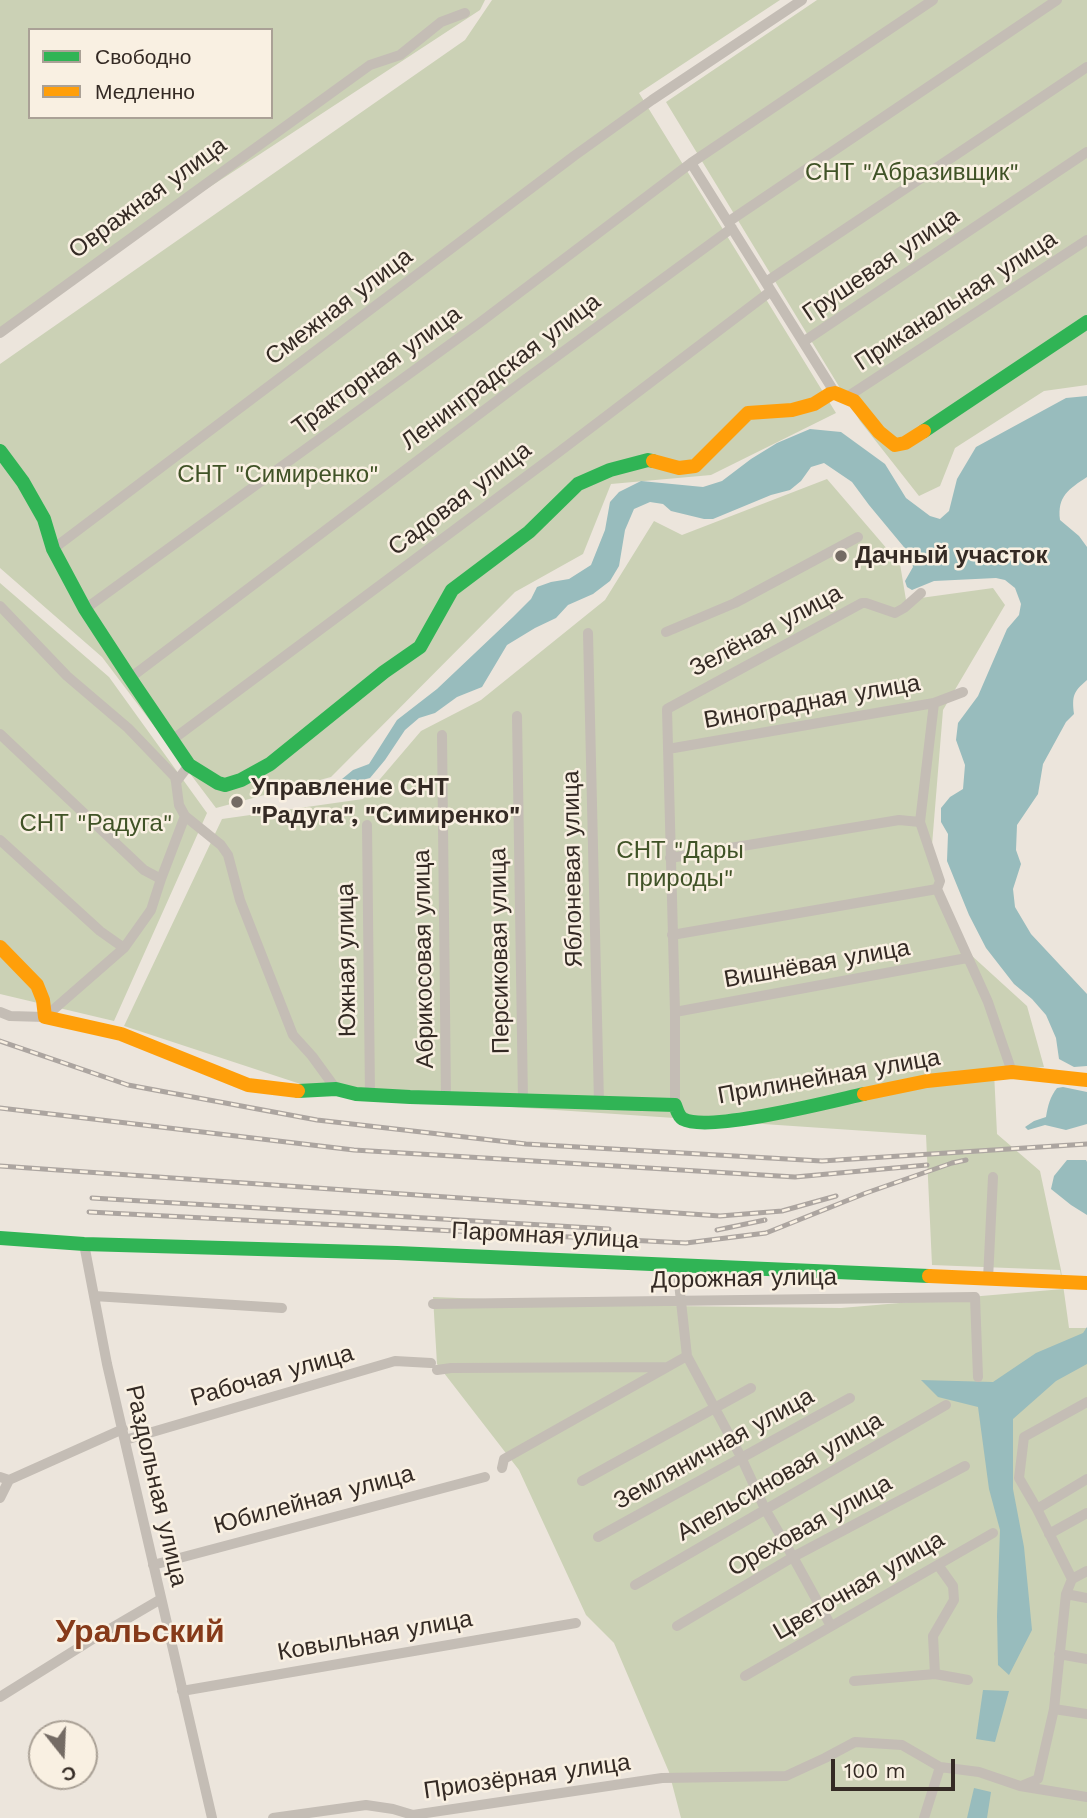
<!DOCTYPE html>
<meta charset="utf-8">
<style>
body{margin:0}
#map{position:relative;width:1087px;height:1818px;overflow:hidden;background:#ece5dc;font-family:"Work Sans",sans-serif}
canvas{display:block}
.legend{position:absolute;left:28px;top:28px;width:245px;height:91px;box-sizing:border-box;background:#f9f0e2;border:2px solid #aaa196;margin:0;padding:9px 12px;list-style:none;font-size:21px;color:#342a24}
.legend li{display:flex;align-items:center;gap:14px;height:35px}
.legend b{width:35px;border:2px solid #aaa196}
.north{position:absolute;left:28px;top:1720px;width:70px;height:70px;box-sizing:border-box;background:#f9f0e2;border:2px solid #aaa196;border-radius:50%;rotate:162deg;font-size:19px;font-weight:700;line-height:28px;text-align:center;color:#342a24}
.north::after{content:'';display:block;margin:auto;width:24px;height:32px;background:#746b64;clip-path:polygon(50% 0,100% 100%,50% 72%,0 100%)}
.scale{position:absolute;left:831px;top:1759px;width:124px;height:32px;box-sizing:border-box;border:4px solid #342a24;border-top:0;padding-left:9px;font-size:21px;line-height:24px;white-space:nowrap;color:#342a24;-webkit-text-stroke:5px #f9f0e2;paint-order:stroke}
</style>
<div id="map">
<canvas width="1087" height="1818"></canvas>
<ul class="legend">
<li><b style="height:9px;background:#30b455"></b>Свободно</li>
<li><b style="height:9px;background:#ff9f0a"></b>Медленно</li>
</ul>
<div class="north">С</div>
<div class="scale">100 m</div>
</div>
<script>
const ctx = document.querySelector('canvas').getContext('2d');
ctx.lineJoin = 'round';
function fillPath(path, color) {
  ctx.fillStyle = color;
  ctx.fill(path, 'evenodd');
}
function strokePath(path, color, width, dash) {
  ctx.strokeStyle = color;
  ctx.lineWidth = width;
  ctx.lineCap = dash ? 'butt' : 'round';
  ctx.setLineDash(dash || []);
  ctx.stroke(path);
}
function write(font, color, halo, rows, align = 'center') {
  ctx.font = font + ' "Work Sans",sans-serif';
  ctx.lineWidth = 5;
  ctx.setLineDash([]);
  ctx.textBaseline = 'middle';
  ctx.strokeStyle = halo;
  ctx.fillStyle = color;
  for (const [text, x, y, turn = 0] of rows) {
    ctx.save();
    ctx.translate(x, y);
    ctx.rotate((+turn || 0) * Math.PI / 180);
    ctx.textAlign = isNaN(turn) ? turn : align;
    if (halo) ctx.strokeText(text, 0, 0);
    ctx.fillText(text, 0, 0);
    ctx.restore();
  }
}
const green = new Path2D(`
 M 0,0 L 485,0 L 480,10 L 196,196 L 0,337 ZM 30,30 L 271,30 L 271,117 L 30,117 Z
 M 492,0 L 780,0 L 639,93 L 836,413 L 711,475 L 611,484 L 583,554 L 515,592 L 331,777 L 216,808 L 102,657 L 0,568 L 0,364 L 465,40 Z
 M 817,0 L 1087,0 L 1087,385 L 1044,391 L 955,448 L 940,486 L 919,496 L 860,421 L 666,102 Z
 M 827,479 L 900,564 L 906,600 L 993,588 L 1005,605 L 943,710 L 932,845 L 940,889 L 971,955 L 1027,1006 L 1044,1067 L 994,1072 L 997,1134 L 1040,1171 L 1061,1270 L 1069,1328 L 1087,1328 L 1087,1818 L 681,1818 L 669,1772 L 614,1643 L 586,1615 L 519,1470 L 437,1364 L 433,1297 L 669,1306 L 841,1308 L 1063,1289 L 1060,1270 L 932,1265 L 926,1135 L 334,1095 L 124,1026 L 222,819 L 363,799 L 421,731 L 481,700 L 605,600 L 654,521 L 682,535 Z
 M 0,583 L 109,677 L 207,813 L 114,1021 L 0,994 Z`);
const water = new Path2D(`
 M 1087,396 L 1087,477 C 1069,489 1057,496 1060,520 L 1079,536 L 1087,547 L 1087,680 C 1073,692 1072,696 1074,714 L 1066,722 L 1043,764 L 1038,794 L 1017,825 L 1016,850 L 1021,864 L 1013,889 L 1015,907 L 1031,934 L 1087,994 L 1087,1066 L 1074,1067 L 1059,1059 L 1056,1038 L 1046,1015 L 1032,999 L 1014,984 L 986,948 L 969,915 L 947,861 L 948,834 L 941,822 L 941,808 L 950,797 L 963,789 L 965,765 L 956,740 L 958,723 L 978,696 L 1007,629 L 1019,615 L 1021,604 L 1015,588 L 1005,580 L 996,578 L 934,581 L 912,590 L 907,587 L 905,581 L 913,567 L 908,552 L 869,505 L 852,482 L 824,463 L 811,467 L 801,481 L 790,490 L 771,495 L 713,519 L 704,519 L 671,511 L 663,504 L 650,502 L 634,509 L 625,530 L 619,566 L 610,581 L 593,594 L 568,605 L 556,618 L 535,628 L 507,645 L 482,687 L 457,697 L 435,713 L 419,718 L 405,730 L 385,760 L 370,778 L 358,781 L 342,779 L 353,770 L 369,764 L 397,720 L 437,689 L 513,617 L 531,599 L 537,587 L 551,582 L 569,579 L 591,565 L 605,530 L 610,502 L 619,492 L 641,481 L 703,487 L 722,481 L 751,459 L 777,443 L 810,429 L 841,432 L 885,464 L 906,498 L 930,516 L 940,519 L 949,511 L 957,479 L 976,447 L 1066,398 Z
 M 1063,1087 L 1087,1092 L 1087,1124 L 1066,1130 L 1045,1125 L 1028,1130 L 1025,1127 L 1034,1121 L 1046,1117 C 1048,1105 1050,1097 1057,1088 Z
 M 1067,1160 L 1086,1160 L 1087,1162 L 1087,1215 L 1071,1205 L 1051,1189 L 1054,1176 Z
 M 1087,1327 L 1087,1364 L 1056,1381 L 1013,1419 L 1013,1489 L 1024,1547 L 1032,1630 L 1009,1675 L 998,1665 L 997,1616 L 1000,1530 L 989,1489 L 978,1407 L 938,1397 L 921,1380 L 993,1382 L 1036,1353 L 1083,1333 Z
 M 983,1690 L 1009,1691 L 995,1742 L 976,1739 Z
 M 974,1788 L 991,1792 L 987,1818 L 967,1818 Z`);
const street = new Path2D(`
 M 691,163 L 835,393
 M 728,222 L 1057,0
 M 766,282 L 1087,67
 M 0,333 L 370,65 L 400,55 L 441,22 L 465,13
 M 803,342 L 1087,152
 M 847,397 L 1087,240
 M 53,549 L 574,156 L 652,100 L 802,0
 M 0,606 L 67,676 L 128,728 L 175,777 L 176,782
 M 85,609 L 478,324 L 691,163 L 933,0
 M 666,632 L 735,603 L 858,537
 M 588,633 L 599,1103
 M 130,678 L 519,384 L 732,228
 M 934,703 L 920,822 L 940,881 L 937,889 L 988,1002 L 1012,1072
 M 517,716 L 523,1101
 M 0,734 L 144,870 L 161,879
 M 442,735 L 446,1098
 M 172,740 L 559,452 L 771,291
 M 668,749 L 934,703 L 963,692
 M 185,816 L 221,845 L 228,855 L 240,900 L 293,1035 L 312,1056 L 336,1089
 M 367,825 L 370,1095
 M 0,840 L 100,931 L 124,948
 M 670,858 L 899,820 L 920,822
 M 672,935 L 937,889
 M 0,1012 L 10,1016 L 45,1017 L 124,948 L 151,910 L 161,879 L 185,816 L 179,805 L 176,782 L 189,765
 M 675,1012 L 967,958
 M 675,1105 L 675,1012 L 667,709 L 862,603 L 866,603 L 895,613 L 904,608 L 921,593
 M 84,1244 L 107,1364 L 212,1818
 M 677,1265 L 687,1356 L 741,1457 L 765,1509 L 793,1557 L 831,1626
 M 988,1279 L 993,1177
 M 94,1296 L 282,1308
 M 433,1304 L 975,1297 L 978,1377
 M 437,1370 L 451,1368 L 667,1367
 M 125,1440 L 395,1361 L 431,1363
 M 502,1468 L 504,1459 L 687,1356
 M 0,1477 L 9,1480 L 123,1429
 M 582,1481 L 751,1388
 M 0,1498 L 9,1480
 M 1037,1509 L 1087,1479
 M 1049,1534 L 1087,1513
 M 598,1537 L 850,1398
 M 153,1565 L 485,1477
 M 1072,1579 L 1087,1571
 M 635,1585 L 946,1405
 M 1066,1594 L 1087,1598
 M 677,1626 L 793,1557 L 965,1466
 M 1059,1654 L 1087,1659
 M 935,1674 L 968,1680
 M 745,1676 L 993,1533
 M 854,1681 L 935,1674 L 933,1636 L 954,1600 L 953,1586 L 938,1565
 M 182,1691 L 576,1623
 M 0,1697 L 96,1637 L 161,1599
 M 1054,1709 L 1087,1714
 M 1021,1786 L 1038,1779 L 1054,1709 L 1066,1594 L 1072,1579 L 1037,1509 L 1019,1478 L 1024,1437 L 1087,1402
 M 273,1818 L 366,1805 L 393,1809 L 413,1815 L 662,1778 L 786,1776 L 825,1758 L 855,1742 L 902,1745 L 940,1767 L 979,1772 L 1020,1786 L 1087,1797
 M 924,1818 L 940,1767`);
const fast = new Path2D(`
 M 924,431 L 1087,322
 M 0,451 L 23,482 L 44,519 L 53,549 L 85,609 L 130,678 L 189,765 L 218,783 L 225,785 L 241,780 L 270,764 L 384,672 L 420,647 L 452,590 L 529,532 L 578,484 L 610,470 L 648,460 L 653,461
 M 298,1091 L 336,1089 L 356,1094 L 410,1097 L 675,1105 C 677,1110 678,1116 683,1119 C 708,1133 832,1101 864,1094
 M 0,1238 L 84,1244 L 397,1253 L 929,1276`);
const slow = new Path2D(`
 M 653,461 L 679,468 L 695,466 L 748,413 L 792,410 L 814,404 L 830,394 L 835,393 L 854,401 L 879,432 L 895,445 L 905,443 L 924,431
 M 0,947 L 37,985 L 43,1000 L 45,1017 L 121,1034 L 248,1085 L 298,1091
 M 864,1094 L 927,1081 L 1012,1072 L 1087,1080
 M 929,1276 L 1087,1283`);
const rail = new Path2D(`
 M 0,1041 L 128,1085 L 317,1120 L 526,1144 L 822,1161 L 1087,1144
 M 0,1108 L 354,1150 L 795,1177 L 927,1165
 M 0,1166 L 720,1216 L 782,1211 L 836,1196
 M 92,1198 L 609,1229
 M 89,1212 L 686,1243 L 766,1233 L 866,1193 L 952,1163 L 966,1160
 M 717,1230 L 765,1220`);
const markers = [
 [841,556,7,"#746b64"],
 [237,802,7,"#746b64"]
];
const parkNames = [
 ["СНТ \"Абразивщик\"",912,173],
 ["СНТ \"Симиренко\"",278,475],
 ["СНТ \"Радуга\"",96,824],
 ["СНТ \"Дары",680,851],
 ["природы\"",680,879]
];
const streetNames = [
 ["Овражная улица",148,198,-36],
 ["Грушевая улица",881,265,-34],
 ["Приканальная улица",956,301,-33],
 ["Смежная улица",339,307,-37],
 ["Тракторная улица",377,371,-36],
 ["Ленинградская улица",501,372,-37],
 ["Садовая улица",460,499,-37],
 ["Зелёная улица",766,631,-28],
 ["Виноградная улица",812,702,-10],
 ["Яблоневая улица",573,869,-91],
 ["Персиковая улица",500,951,-91],
 ["Абрикосовая улица",424,959,-91],
 ["Южная улица",347,960,-91],
 ["Вишнёвая улица",817,964,-10],
 ["Прилинейная улица",829,1077,-10],
 ["Паромная улица",545,1236,3],
 ["Дорожная улица",744,1279,-1],
 ["Рабочая улица",272,1376,-16],
 ["Земляничная улица",714,1449,-29],
 ["Апельсиновая улица",780,1477,-30],
 ["Раздольная улица",156,1486,77],
 ["Юбилейная улица",314,1500,-15],
 ["Ореховая улица",810,1526,-29],
 ["Цветочная улица",859,1586,-30],
 ["Ковыльная улица",375,1636,-10],
 ["Приозёрная улица",527,1777,-8]
];
const poiNames = [
 ["Дачный участок",855,556],
 ["Управление СНТ",251,788],
 ["\"Радуга\", \"Симиренко\"",251,816]
];
const districtNames = [
 ["Уральский",140,1633]
];
fillPath(green, '#cbd1b5');
fillPath(water, '#98bcbd');
strokePath(street, '#c4bdb5', 10);
strokePath(fast, '#30b455', 14);
strokePath(slow, '#ff9f0a', 14);
strokePath(rail, '#aca5a0', 5);
strokePath(rail, '#f9f0e2', 2.5, [8]);
for (const [x, y, r, color] of markers) {
  const dot = new Path2D();
  dot.arc(x, y, r, 0, 2 * Math.PI);
  ctx.fillStyle = color;
  ctx.fill(dot);
  strokePath(dot, '#f9f0e2', 2.5);
}
write('24px', '#405327', '#f9f0e2', parkNames);
write('24px', '#342a24', '#f9f0e2', streetNames);
write('bold 24px', '#342a24', '#f9f0e2', poiNames, 'left');
write('bold 32px', '#863a1a', '#f9f0e2', districtNames);
</script>
